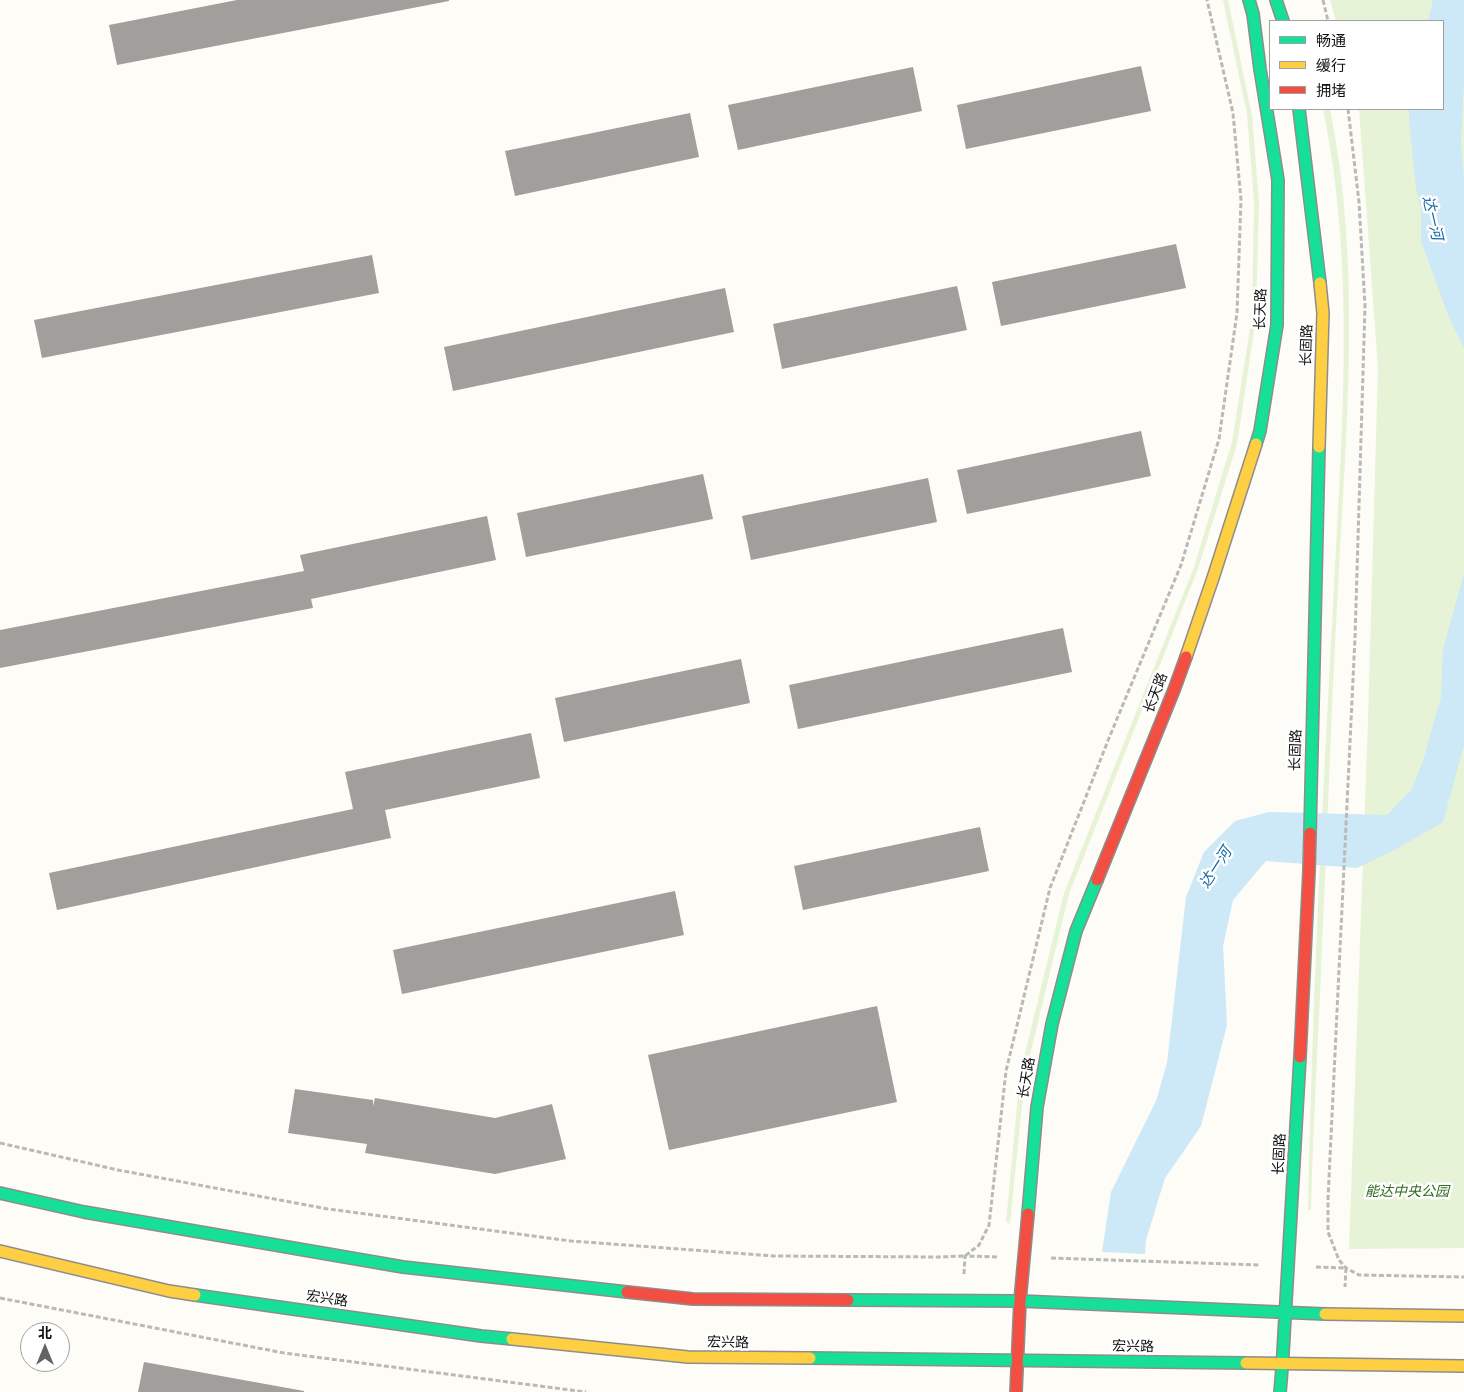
<!DOCTYPE html>
<meta charset="utf-8">
<style>
body{margin:0}
#map{position:relative;width:1464px;height:1392px;overflow:hidden;background:#fdfcf7;font-family:"Libre Baskerville","Noto Sans SC",serif}
canvas{display:block}
.legend{position:absolute;left:1269px;top:20px;width:175px;height:90px;box-sizing:border-box;background:#fff;border:1px solid #a0a0a0;margin:0;padding:6px 9px;list-style:none;font-size:15px;color:#111}
.legend li{display:flex;align-items:center;gap:10px;height:25px}
.legend b{width:25px;border:1px solid #a0a0a0}
.north{position:absolute;left:20px;top:1322px;width:50px;height:50px;box-sizing:border-box;background:#fff;border:1px solid #a0a0a0;border-radius:50%;rotate:0deg;font-size:14px;font-weight:700;line-height:20px;text-align:center;color:#111}
.north::after{content:'';display:block;margin:auto;width:18px;height:22px;background:#646362;clip-path:polygon(50% 0,100% 100%,50% 72%,0 100%)}
</style>
<div id="map">
<canvas width="1464" height="1392"></canvas>
<ul class="legend">
<li><b style="height:6px;background:#16e098"></b>畅通</li>
<li><b style="height:6px;background:#ffcf43"></b>缓行</li>
<li><b style="height:6px;background:#f24e42"></b>拥堵</li>
</ul>
<div class="north">北</div>
</div>
<script>
const ctx = document.querySelector('canvas').getContext('2d');
ctx.lineJoin = 'round';
function fillPath(path, color) {
  ctx.fillStyle = color;
  ctx.fill(path, 'evenodd');
}
function strokePath(path, color, width, dash) {
  ctx.strokeStyle = color;
  ctx.lineWidth = width;
  ctx.lineCap = dash ? 'butt' : 'round';
  ctx.setLineDash(dash || []);
  ctx.stroke(path);
}
function write(font, color, halo, rows, align = 'center') {
  ctx.font = font + ' "Libre Baskerville","Noto Sans SC",serif';
  ctx.lineWidth = 5;
  ctx.setLineDash([]);
  ctx.textBaseline = 'middle';
  ctx.strokeStyle = halo;
  ctx.fillStyle = color;
  for (const [text, x, y, turn = 0] of rows) {
    ctx.save();
    ctx.translate(x, y);
    ctx.rotate((+turn || 0) * Math.PI / 180);
    ctx.textAlign = isNaN(turn) ? turn : align;
    if (halo) ctx.strokeText(text, 0, 0);
    ctx.fillText(text, 0, 0);
    ctx.restore();
  }
}
const green = new Path2D(`
 M 1223,0 L 1228,0 L 1252,116 L 1259,203 L 1256,318 L 1237,444 L 1198,569 L 1069,894 L 1025,1076 L 1010,1224 L 1006,1222 L 1020,1074 L 1064,893 L 1194,567 L 1232,442 L 1252,316 L 1254,202 L 1247,114 Z
 M 1330,0 L 1464,0 L 1464,1248 L 1349,1249 L 1368,720 L 1378,368 L 1359,109 L 1443,109 L 1443,21 L 1336,21 Z
 M 1323,109 L 1330,109 C 1362,267 1346,429 1338,589 C 1331,707 1328,826 1322,944 C 1319,1032 1313,1121 1311,1210 L 1308,1210 C 1312,1008 1322,807 1333,606 C 1341,441 1357,272 1323,109 Z`);
const water = new Path2D(`
 M 1433,0 L 1464,0 L 1464,82 L 1461,140 L 1464,179 L 1464,348 L 1448,315 L 1421,241 L 1421,208 L 1416,188 L 1409,119 L 1409,109 L 1443,109 L 1443,21 L 1428,21 Z
 M 1464,573 L 1464,745 L 1443,822 L 1398,848 L 1357,868 L 1266,861 L 1233,900 L 1223,946 L 1227,1025 L 1201,1126 L 1165,1178 L 1146,1240 L 1145,1254 L 1102,1252 L 1111,1192 L 1156,1101 L 1167,1063 L 1186,897 L 1204,852 L 1235,821 L 1269,812 L 1387,815 L 1412,789 L 1423,761 L 1441,697 L 1443,649 Z`);
const building = new Path2D(`
 M 237,0 L 449,0 L 449,1 L 117,65 L 109,25 Z
 M 1141,66 L 1151,111 L 966,149 L 957,105 Z
 M 913,67 L 922,111 L 738,150 L 728,105 Z
 M 690,113 L 699,157 L 515,196 L 505,151 Z
 M 1176,244 L 1186,288 L 1001,326 L 992,282 Z
 M 372,255 L 379,293 L 42,358 L 34,320 Z
 M 957,286 L 967,330 L 782,369 L 773,324 Z
 M 725,288 L 734,332 L 453,391 L 444,347 Z
 M 1141,431 L 1151,476 L 967,514 L 957,470 Z
 M 703,474 L 713,519 L 526,557 L 517,513 Z
 M 928,478 L 937,522 L 751,560 L 742,516 Z
 M 487,516 L 496,560 L 311,599 L 313,608 L 0,668 L 0,630 L 304,571 L 300,555 Z
 M 1063,628 L 1072,672 L 798,729 L 789,685 Z
 M 741,659 L 750,703 L 564,742 L 555,698 Z
 M 531,733 L 540,778 L 385,810 L 391,838 L 57,910 L 49,873 L 353,809 L 345,772 Z
 M 980,827 L 989,871 L 803,910 L 794,866 Z
 M 675,891 L 684,935 L 402,994 L 393,950 Z
 M 877,1006 L 897,1102 L 669,1150 L 648,1055 Z
 M 295,1089 L 373,1100 L 373,1106 L 375,1098 L 495,1118 L 552,1104 L 566,1159 L 495,1174 L 365,1153 L 367,1144 L 288,1133 Z
 M 144,1362 L 304,1391 L 304,1392 L 138,1392 Z`);
const path = new Path2D(`
 M 1323,0 L 1328,21
 M 1348,109 L 1359,202 L 1365,306 L 1355,638 L 1328,1199 L 1328,1232 L 1339,1260 L 1346,1268 L 1359,1275 L 1464,1277
 M 0,1143 L 118,1170 L 328,1209 L 571,1241 L 774,1256 L 939,1257 L 965,1256 L 979,1245 L 989,1225 L 1006,1071 L 1050,888 L 1109,738 L 1181,565 L 1219,439 L 1237,313 L 1241,200 L 1233,113 L 1207,0
 M 1051,1258 L 1260,1265
 M 1316,1267 L 1346,1268 L 1345,1287
 M 964,1274 L 965,1256 L 997,1257
 M 0,1298 L 284,1353 L 586,1392`);
const fast = new Path2D(`
 M 1249,0 L 1253,14 L 1260,69 L 1278,180 L 1277,325 L 1260,431 L 1256,444
 M 1276,0 L 1283,21
 M 1299,109 L 1320,283
 M 1310,833 L 1319,447
 M 0,1193 L 84,1212 L 403,1267 L 627,1292
 M 1028,1214 L 1037,1107 L 1052,1024 L 1076,931 L 1097,880
 M 195,1295 L 481,1336 L 512,1339
 M 848,1300 L 1020,1301 L 1325,1314
 M 810,1358 L 1246,1363
 M 1280,1392 C 1283,1362 1284,1331 1286,1301 C 1291,1219 1296,1138 1300,1057`);
const slow = new Path2D(`
 M 1319,447 L 1323,313 L 1320,283
 M 1186,657 L 1213,578 L 1256,444
 M 0,1251 L 169,1291 L 195,1295
 M 1325,1314 L 1464,1316
 M 512,1339 L 688,1357 L 810,1358
 M 1246,1363 L 1464,1366`);
const jam = new Path2D(`
 M 1097,880 L 1174,690 L 1186,657
 M 1300,1057 L 1309,871 L 1310,833
 M 627,1292 L 693,1299 L 848,1300
 M 1016,1392 L 1020,1301 L 1028,1214`);
const streetNames = [
 ["长天路",1261,309,-88],
 ["长固路",1307,345,-88],
 ["长天路",1156,693,-69],
 ["长固路",1296,750,-88],
 ["长天路",1027,1078,-80],
 ["长固路",1280,1154,-87],
 ["宏兴路",327,1299,8],
 ["宏兴路",728,1343,1],
 ["宏兴路",1133,1347,1]
];
const parkNames = [
 ["能达中央公园",1407,1192]
];
const waterNames = [
 ["达一河",1432,218,77],
 ["达一河",1216,868,-57]
];
fillPath(green, '#e7f3d7');
fillPath(water, '#cde8f7');
fillPath(building, '#a19f9c');
strokePath(fast, '#8e8d8b', 14);
strokePath(slow, '#8e8d8b', 14);
strokePath(jam, '#8e8d8b', 14);
strokePath(path, '#b9b9b8', 3, [5, 2.5]);
strokePath(fast, '#16e098', 11);
strokePath(slow, '#ffcf43', 11);
strokePath(jam, '#f24e42', 11);
write('14px', '#111', '#fff', streetNames);
write('italic 14px', '#2f6b1f', '#fff', parkNames);
write('italic 15px', '#1768a6', '#fff', waterNames);
</script>
